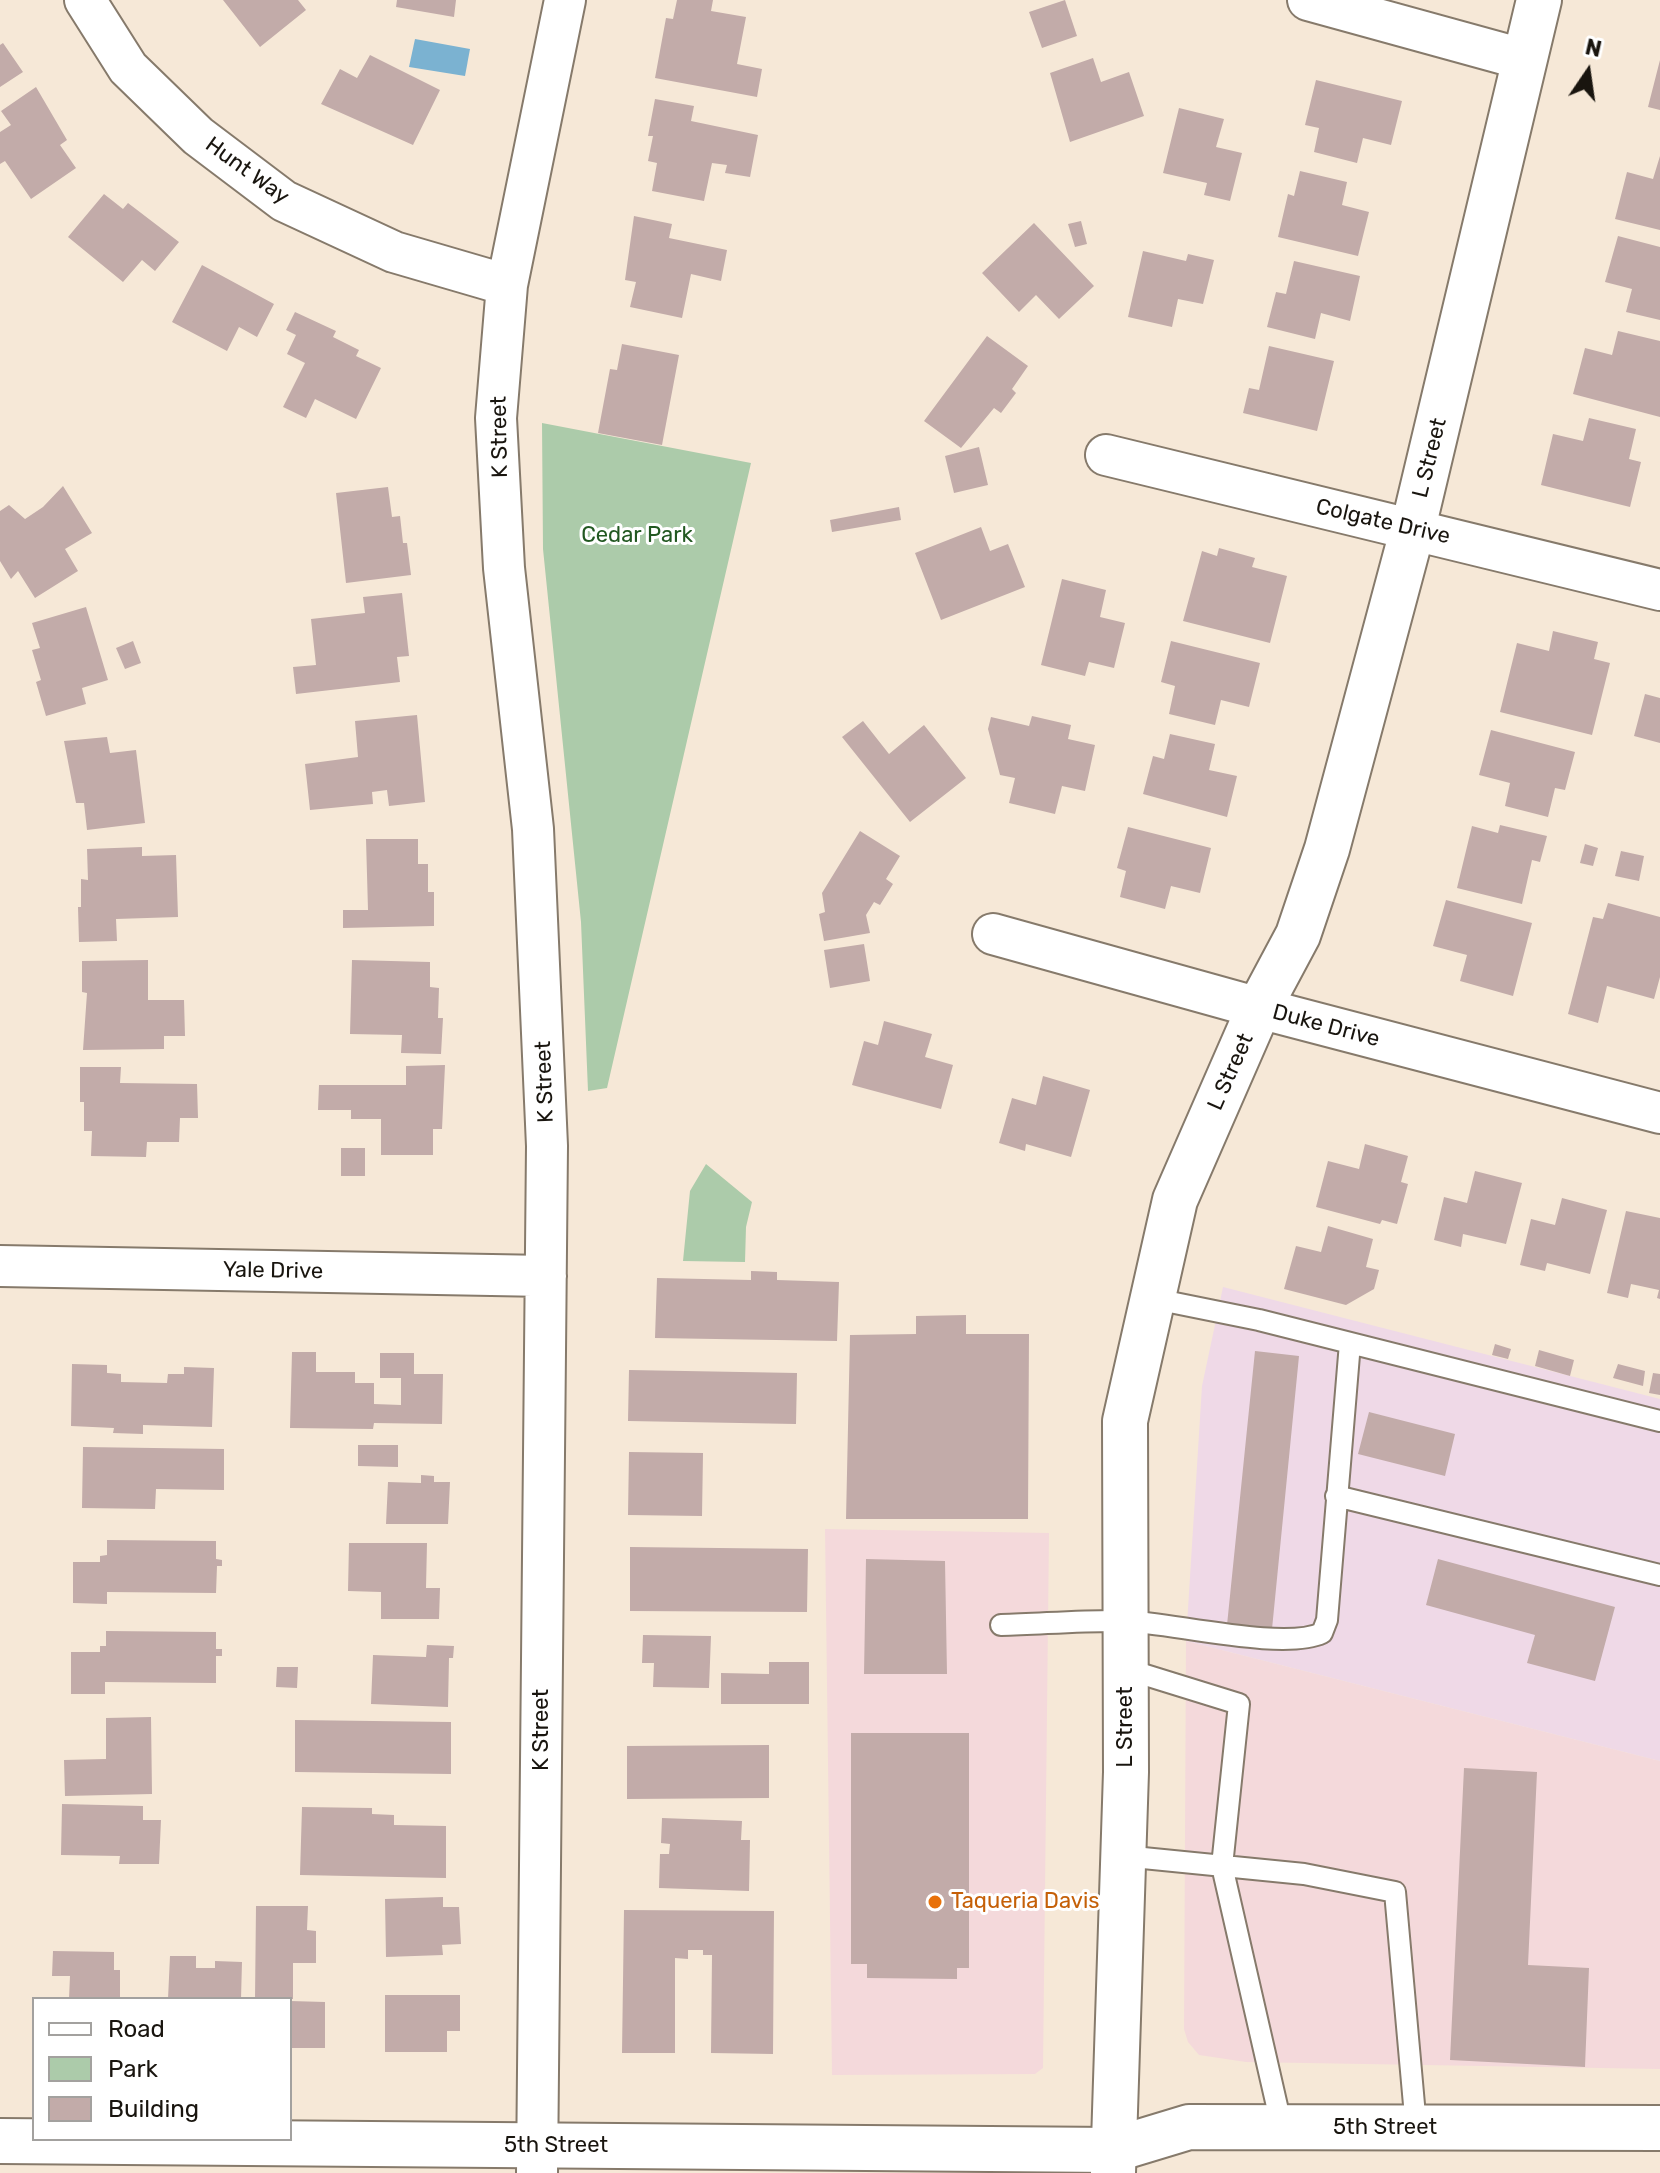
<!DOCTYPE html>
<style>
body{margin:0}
#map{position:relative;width:1660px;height:2173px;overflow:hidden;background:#f6e8d7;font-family:Rubik,sans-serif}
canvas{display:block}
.legend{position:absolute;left:32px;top:1997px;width:260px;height:144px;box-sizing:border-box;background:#fff;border:2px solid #a3a19f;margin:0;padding:10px 14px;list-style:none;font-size:24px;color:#19150f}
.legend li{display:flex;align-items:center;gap:16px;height:40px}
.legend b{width:40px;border:2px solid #a3a19f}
.north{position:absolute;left:1548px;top:32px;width:80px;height:80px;-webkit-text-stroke:6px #fff;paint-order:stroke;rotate:13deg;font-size:22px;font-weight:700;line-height:32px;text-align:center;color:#19150f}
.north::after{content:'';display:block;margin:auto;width:28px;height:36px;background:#19150f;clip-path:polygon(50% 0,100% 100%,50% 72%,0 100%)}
</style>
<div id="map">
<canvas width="1660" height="2173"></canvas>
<ul class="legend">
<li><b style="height:10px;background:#fff"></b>Road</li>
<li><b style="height:22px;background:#accbaa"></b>Park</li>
<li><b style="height:22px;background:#c2aba9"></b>Building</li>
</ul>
<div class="north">N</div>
</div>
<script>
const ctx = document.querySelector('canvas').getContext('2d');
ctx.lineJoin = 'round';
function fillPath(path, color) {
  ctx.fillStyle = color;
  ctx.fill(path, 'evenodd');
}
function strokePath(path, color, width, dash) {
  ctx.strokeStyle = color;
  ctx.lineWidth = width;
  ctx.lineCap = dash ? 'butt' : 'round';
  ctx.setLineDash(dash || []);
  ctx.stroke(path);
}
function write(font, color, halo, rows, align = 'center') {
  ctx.font = font + ' Rubik,sans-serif';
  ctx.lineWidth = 6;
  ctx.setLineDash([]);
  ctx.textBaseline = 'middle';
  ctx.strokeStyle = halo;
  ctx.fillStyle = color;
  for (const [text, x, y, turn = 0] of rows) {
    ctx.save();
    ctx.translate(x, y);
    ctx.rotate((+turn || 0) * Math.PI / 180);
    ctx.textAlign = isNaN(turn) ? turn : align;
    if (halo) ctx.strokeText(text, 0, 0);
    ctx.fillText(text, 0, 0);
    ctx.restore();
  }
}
const commercial = new Path2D(`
 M 825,1529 L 1049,1533 L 1043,2068 L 1035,2074 L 832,2075 Z
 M 1186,1641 L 1660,1761 L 1660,2069 L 1246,2062 L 1199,2055 L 1188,2042 L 1184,2029 Z`);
const industrial = new Path2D(`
 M 1223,1287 L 1660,1399 L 1660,1761 L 1186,1641 L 1202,1386 Z`);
const green = new Path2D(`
 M 542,423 L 751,463 L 607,1088 L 588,1091 L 581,922 L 543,549 Z
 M 706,1164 L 752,1202 L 746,1227 L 745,1262 L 683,1261 L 690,1191 Z`);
const water = new Path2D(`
 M 415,39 L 470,49 L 465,76 L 409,67 Z`);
const building = new Path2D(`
 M 223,0 L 298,0 L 306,10 L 260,47 Z
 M 397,0 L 456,0 L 454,17 L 396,7 Z
 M 677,0 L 713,0 L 711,11 L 746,17 L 737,64 L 762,69 L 757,97 L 655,78 L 666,18 L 673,19 Z
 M 1065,0 L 1077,36 L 1042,48 L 1029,12 Z
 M 3,43 L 23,72 L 0,87 L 0,45 Z
 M 370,55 L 440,90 L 413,145 L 321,104 L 340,69 L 357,78 Z
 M 1093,58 L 1101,82 L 1129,72 L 1144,116 L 1070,142 L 1050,73 Z
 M 1660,60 L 1660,110 L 1648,107 Z
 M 1316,80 L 1402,101 L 1391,145 L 1363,138 L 1357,163 L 1314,152 L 1319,128 L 1305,125 Z
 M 36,87 L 67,140 L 60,145 L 76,168 L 31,199 L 5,161 L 0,164 L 0,132 L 11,125 L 1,111 Z
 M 655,99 L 694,106 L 691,121 L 758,135 L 750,177 L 725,173 L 727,165 L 712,163 L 704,201 L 652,191 L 657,163 L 648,161 L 653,136 L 648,136 Z
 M 1179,108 L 1224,119 L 1216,147 L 1242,153 L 1230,201 L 1204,195 L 1207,183 L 1163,173 Z
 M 1660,156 L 1660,230 L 1615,219 L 1627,172 L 1653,179 Z
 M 1300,171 L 1347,182 L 1342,205 L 1369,212 L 1358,256 L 1278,237 L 1288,194 L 1294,196 Z
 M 104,194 L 123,209 L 128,203 L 179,242 L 155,271 L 142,260 L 123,282 L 68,237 Z
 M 634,216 L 672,224 L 669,238 L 727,250 L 721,281 L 691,274 L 682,318 L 630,307 L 636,282 L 625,280 Z
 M 1081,221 L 1087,244 L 1075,247 L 1068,224 Z
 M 1034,223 L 1094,286 L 1059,319 L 1036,295 L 1019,312 L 982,273 Z
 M 1618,236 L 1660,247 L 1660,320 L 1626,312 L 1632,289 L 1605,282 Z
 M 1143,251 L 1186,261 L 1188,254 L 1214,260 L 1203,304 L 1178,299 L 1172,327 L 1128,317 Z
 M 1294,261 L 1360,276 L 1350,321 L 1321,313 L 1315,339 L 1267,327 L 1276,292 L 1286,294 Z
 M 202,265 L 274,304 L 257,337 L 239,327 L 227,351 L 172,322 Z
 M 295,312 L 336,331 L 333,337 L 359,350 L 356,356 L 381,368 L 356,419 L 315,399 L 306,418 L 283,407 L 305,363 L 287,354 L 296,335 L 286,330 Z
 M 1618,331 L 1660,341 L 1660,417 L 1573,394 L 1585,348 L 1612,355 Z
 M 987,336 L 1028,366 L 1012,389 L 1016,393 L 1001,413 L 994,408 L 961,448 L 924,421 Z
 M 622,344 L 679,355 L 662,445 L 598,433 L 610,369 L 617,370 Z
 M 1269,346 L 1334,361 L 1317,431 L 1243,413 L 1249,388 L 1259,390 Z
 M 1589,418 L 1636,429 L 1629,459 L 1641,462 L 1630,507 L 1541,485 L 1553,434 L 1583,441 Z
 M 979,447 L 988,485 L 954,493 L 945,456 Z
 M 63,486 L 92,533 L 65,549 L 78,571 L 35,598 L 18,571 L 11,579 L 0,561 L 0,511 L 9,505 L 25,519 L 43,507 Z
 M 388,487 L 392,517 L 400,516 L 403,543 L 407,543 L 411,575 L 346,583 L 336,493 Z
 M 899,507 L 901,520 L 832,532 L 830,520 Z
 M 981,527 L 990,551 L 1008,544 L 1025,587 L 941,620 L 915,553 Z
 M 1219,548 L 1255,558 L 1252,567 L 1287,576 L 1270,643 L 1183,621 L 1202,551 L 1217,556 Z
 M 1062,579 L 1106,590 L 1100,617 L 1125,623 L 1114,668 L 1089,662 L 1085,676 L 1041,665 Z
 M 402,593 L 409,656 L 397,657 L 400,682 L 296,694 L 293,667 L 316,665 L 311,619 L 365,613 L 363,597 Z
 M 86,607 L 108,680 L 82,688 L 86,704 L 46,716 L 36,682 L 41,680 L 32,650 L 40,648 L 32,623 Z
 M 1553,631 L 1598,642 L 1594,659 L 1610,663 L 1592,735 L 1500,712 L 1517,643 L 1549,651 Z
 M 133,641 L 141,663 L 125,669 L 116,648 Z
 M 1171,641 L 1260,663 L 1249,707 L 1221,700 L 1215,725 L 1169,714 L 1175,686 L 1161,682 Z
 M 1645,694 L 1660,698 L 1660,743 L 1634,736 Z
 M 417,715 L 425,802 L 389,806 L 387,790 L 372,792 L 373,804 L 310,810 L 305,764 L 358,757 L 355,721 Z
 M 1032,716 L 1071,725 L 1068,739 L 1095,745 L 1085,791 L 1062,786 L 1055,814 L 1009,803 L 1015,778 L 1000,775 L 988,729 L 991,717 L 1029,726 Z
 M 863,721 L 889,754 L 924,725 L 966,778 L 910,822 L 842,737 Z
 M 1491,730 L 1575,752 L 1565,790 L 1555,788 L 1548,817 L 1505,806 L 1510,783 L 1479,775 Z
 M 1170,734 L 1215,744 L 1209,770 L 1237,776 L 1227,817 L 1143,794 L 1153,756 L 1164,759 Z
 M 107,737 L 110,753 L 136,750 L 145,823 L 87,830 L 84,803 L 76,803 L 64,741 Z
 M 1500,825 L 1547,836 L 1540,862 L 1532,860 L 1522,904 L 1457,888 L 1472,826 L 1498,833 Z
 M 1128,827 L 1211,848 L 1200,893 L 1171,886 L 1165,909 L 1120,897 L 1126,871 L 1117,868 Z
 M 860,831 L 900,856 L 886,879 L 893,884 L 880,905 L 874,902 L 866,915 L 870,933 L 824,941 L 819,914 L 825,912 L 822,893 Z
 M 366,839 L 418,839 L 418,864 L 428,864 L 428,892 L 434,892 L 434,926 L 343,928 L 343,910 L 368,910 Z
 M 1585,844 L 1598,848 L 1593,866 L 1580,863 Z
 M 142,847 L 142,856 L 176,855 L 178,917 L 116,919 L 117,941 L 79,942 L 78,907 L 81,907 L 81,879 L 88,880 L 87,849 Z
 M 1621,851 L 1644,856 L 1639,881 L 1615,876 Z
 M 1446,900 L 1532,923 L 1513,996 L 1460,981 L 1467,955 L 1433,946 Z
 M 1608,903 L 1660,917 L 1660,977 L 1654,999 L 1607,986 L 1598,1023 L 1568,1014 L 1593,917 L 1603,919 Z
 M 864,944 L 870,981 L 830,988 L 824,950 Z
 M 148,960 L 148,1000 L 184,1000 L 185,1036 L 164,1036 L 164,1049 L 83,1050 L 87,993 L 82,992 L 82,961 Z
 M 352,960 L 430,962 L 430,987 L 439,988 L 438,1018 L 443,1018 L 441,1054 L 401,1053 L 402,1035 L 350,1034 Z
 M 884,1021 L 932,1034 L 925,1057 L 953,1065 L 941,1109 L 852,1085 L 864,1041 L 878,1045 Z
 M 445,1065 L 442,1129 L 433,1129 L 433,1155 L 381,1155 L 381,1119 L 351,1119 L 351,1110 L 318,1110 L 319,1085 L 406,1085 L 406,1066 Z
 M 80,1067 L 121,1067 L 120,1083 L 197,1084 L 198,1118 L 180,1118 L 179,1142 L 147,1142 L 146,1157 L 91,1156 L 92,1131 L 84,1131 L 84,1102 L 80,1102 Z
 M 1043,1076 L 1090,1090 L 1071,1157 L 1026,1144 L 1025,1151 L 999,1143 L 1012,1098 L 1036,1105 Z
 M 1365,1144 L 1408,1156 L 1401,1182 L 1408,1184 L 1397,1224 L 1382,1220 L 1380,1224 L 1316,1207 L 1328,1161 L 1359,1169 Z
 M 341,1148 L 365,1148 L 365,1176 L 341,1176 Z
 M 1475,1171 L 1522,1183 L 1506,1244 L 1463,1234 L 1461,1247 L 1434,1240 L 1444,1197 L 1467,1203 Z
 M 1562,1198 L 1607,1210 L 1590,1274 L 1547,1263 L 1545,1271 L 1520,1265 L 1531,1219 L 1555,1225 Z
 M 1626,1211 L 1660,1218 L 1660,1299 L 1657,1298 L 1659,1290 L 1631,1284 L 1628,1298 L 1607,1293 Z
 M 1328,1226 L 1373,1239 L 1366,1267 L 1379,1270 L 1374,1289 L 1346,1305 L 1284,1289 L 1296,1246 L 1321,1252 Z
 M 751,1271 L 777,1272 L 777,1280 L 839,1282 L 837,1341 L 655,1338 L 657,1278 L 751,1280 Z
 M 966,1315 L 966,1334 L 1029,1334 L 1028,1519 L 846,1519 L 850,1335 L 916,1334 L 916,1316 Z
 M 1495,1344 L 1511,1349 L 1508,1359 L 1492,1355 Z
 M 1539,1350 L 1574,1360 L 1570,1376 L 1535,1366 Z
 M 1255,1351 L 1299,1356 L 1272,1629 L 1227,1625 Z
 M 292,1352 L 316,1352 L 316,1372 L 355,1372 L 355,1383 L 374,1383 L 374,1404 L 401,1405 L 401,1378 L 380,1378 L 380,1353 L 414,1353 L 414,1374 L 443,1374 L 442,1424 L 374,1423 L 373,1429 L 290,1428 Z
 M 72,1364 L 107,1365 L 107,1373 L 121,1374 L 121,1382 L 167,1383 L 168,1374 L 184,1374 L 184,1367 L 214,1368 L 212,1427 L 143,1425 L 143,1434 L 113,1433 L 114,1428 L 71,1426 Z
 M 1618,1364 L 1645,1371 L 1643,1386 L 1613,1378 Z
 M 629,1370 L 797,1373 L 796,1424 L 628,1421 Z
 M 1653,1373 L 1660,1374 L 1660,1395 L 1649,1393 Z
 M 1369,1412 L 1455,1434 L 1445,1476 L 1358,1454 Z
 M 358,1445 L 398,1445 L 398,1467 L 358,1466 Z
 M 83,1447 L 224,1449 L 224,1490 L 156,1489 L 155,1509 L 82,1508 Z
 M 629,1452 L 703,1453 L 702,1516 L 628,1515 Z
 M 421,1475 L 434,1476 L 434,1482 L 450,1482 L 448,1524 L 386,1524 L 388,1482 L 421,1483 Z
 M 107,1540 L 216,1541 L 216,1559 L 222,1560 L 222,1566 L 217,1566 L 216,1593 L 107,1592 L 107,1604 L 73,1603 L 73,1562 L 100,1562 L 100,1556 L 107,1555 Z
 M 349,1543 L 427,1543 L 426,1588 L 440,1588 L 439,1619 L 381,1619 L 381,1592 L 348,1591 Z
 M 630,1547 L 808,1549 L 807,1612 L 630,1611 Z
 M 866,1559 L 945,1561 L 947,1674 L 864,1674 Z
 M 1438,1559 L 1615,1607 L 1595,1681 L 1527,1663 L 1535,1635 L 1426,1605 Z
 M 106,1631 L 216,1632 L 216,1649 L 222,1649 L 222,1656 L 216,1656 L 216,1683 L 105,1682 L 105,1694 L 71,1694 L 71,1652 L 100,1652 L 100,1646 L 106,1646 Z
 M 643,1635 L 711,1636 L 709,1688 L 653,1687 L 654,1663 L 642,1663 Z
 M 427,1645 L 454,1646 L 453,1658 L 449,1658 L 448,1707 L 371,1704 L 373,1655 L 426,1657 Z
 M 769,1662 L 809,1662 L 809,1704 L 721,1704 L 721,1673 L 769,1674 Z
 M 277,1667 L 298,1667 L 297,1688 L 276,1687 Z
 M 151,1717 L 152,1794 L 65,1796 L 64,1760 L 106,1759 L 106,1718 Z
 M 295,1720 L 451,1722 L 451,1774 L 295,1772 Z
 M 851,1733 L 969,1733 L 969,1968 L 957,1968 L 957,1979 L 867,1978 L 867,1964 L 851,1964 Z
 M 769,1745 L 769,1798 L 627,1799 L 627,1746 Z
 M 1464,1768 L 1537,1772 L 1528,1965 L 1589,1968 L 1585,2067 L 1450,2060 Z
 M 62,1804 L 143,1806 L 143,1820 L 161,1820 L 159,1864 L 119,1864 L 120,1856 L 61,1855 Z
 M 302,1807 L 372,1808 L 372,1814 L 394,1815 L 394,1825 L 446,1826 L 446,1878 L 300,1875 Z
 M 662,1818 L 742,1821 L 741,1840 L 750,1840 L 749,1891 L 659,1888 L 660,1854 L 669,1854 L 670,1844 L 661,1843 Z
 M 443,1897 L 443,1907 L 459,1907 L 461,1944 L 442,1945 L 443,1955 L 386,1957 L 385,1899 Z
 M 256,1906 L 308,1906 L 307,1930 L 316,1931 L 316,1963 L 293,1963 L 293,1999 L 255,1999 Z
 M 624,1910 L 774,1911 L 773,2054 L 711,2053 L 712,1955 L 703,1955 L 703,1950 L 688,1950 L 688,1959 L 675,1958 L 675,2053 L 622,2053 Z
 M 53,1951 L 114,1952 L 114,1970 L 120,1970 L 120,1999 L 69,1999 L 70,1976 L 52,1976 Z
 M 170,1956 L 196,1956 L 196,1968 L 215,1968 L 215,1961 L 242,1962 L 241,1999 L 168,1999 Z
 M 385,1995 L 460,1995 L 460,2031 L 447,2031 L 447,2052 L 385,2052 Z
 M 290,2001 L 325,2002 L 325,2048 L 290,2048 Z`);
const service = new Path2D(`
 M 1150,1298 L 1259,1320 L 1660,1421
 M 1336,1496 L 1660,1575
 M 1001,1625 C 1042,1624 1084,1620 1125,1621 C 1172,1623 1284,1651 1322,1633 L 1327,1620 L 1350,1343
 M 1126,1669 L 1239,1704 L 1222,1866 L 1282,2128
 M 1123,1856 L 1304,1874 L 1395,1892 L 1416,2127`);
const minor = new Path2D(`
 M 85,0 L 128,68 L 198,136 L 284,201 L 394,252 L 507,285
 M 1308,0 L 1526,60
 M 1106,455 L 1660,590
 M 993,934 L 1259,1008 L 1660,1113
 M 0,1266 L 546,1276
 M 537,2173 L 547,1146 L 533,829 L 504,568 L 496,418 L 507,285 L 565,0`);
const tertiary = new Path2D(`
 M 1113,2173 L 1126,1772 L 1125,1421 L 1175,1200 L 1259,1008 L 1298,935 L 1327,849 L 1413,528 L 1539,0`);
const secondary = new Path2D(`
 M 0,2141 L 1113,2150 L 1189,2127 L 1660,2128`);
const markers = [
 [935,1902,8,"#e8710a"]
];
const streetNames = [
 ["Hunt Way",247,171,36],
 ["K Street",500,437,-91],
 ["L Street",1430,458,-76],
 ["Colgate Drive",1383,522,13],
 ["Duke Drive",1326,1026,15],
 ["L Street",1231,1072,-66],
 ["K Street",545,1082,-92],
 ["Yale Drive",273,1271,1],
 ["L Street",1126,1727,-90],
 ["K Street",542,1730,-90],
 ["5th Street",1385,2128],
 ["5th Street",556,2146]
];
const parkNames = [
 ["Cedar Park",637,536]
];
const foodNames = [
 ["Taqueria Davis",951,1902]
];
fillPath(commercial, '#f4d9db');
fillPath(industrial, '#efd9e7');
fillPath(green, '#accbaa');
fillPath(water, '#7bb2d1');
fillPath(building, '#c2aba9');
strokePath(service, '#867a6b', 24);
strokePath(minor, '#867a6b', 44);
strokePath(tertiary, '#867a6b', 48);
strokePath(secondary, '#867a6b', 48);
strokePath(service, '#fff', 20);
strokePath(minor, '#fff', 40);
strokePath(tertiary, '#fff', 44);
strokePath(secondary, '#fff', 44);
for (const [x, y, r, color] of markers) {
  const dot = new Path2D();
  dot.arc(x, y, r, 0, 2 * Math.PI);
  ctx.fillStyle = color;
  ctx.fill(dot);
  strokePath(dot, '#fff', 3);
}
write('22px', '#19150f', '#fff', streetNames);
write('22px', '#225821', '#fff', parkNames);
write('22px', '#c56008', '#fff', foodNames, 'left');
</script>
